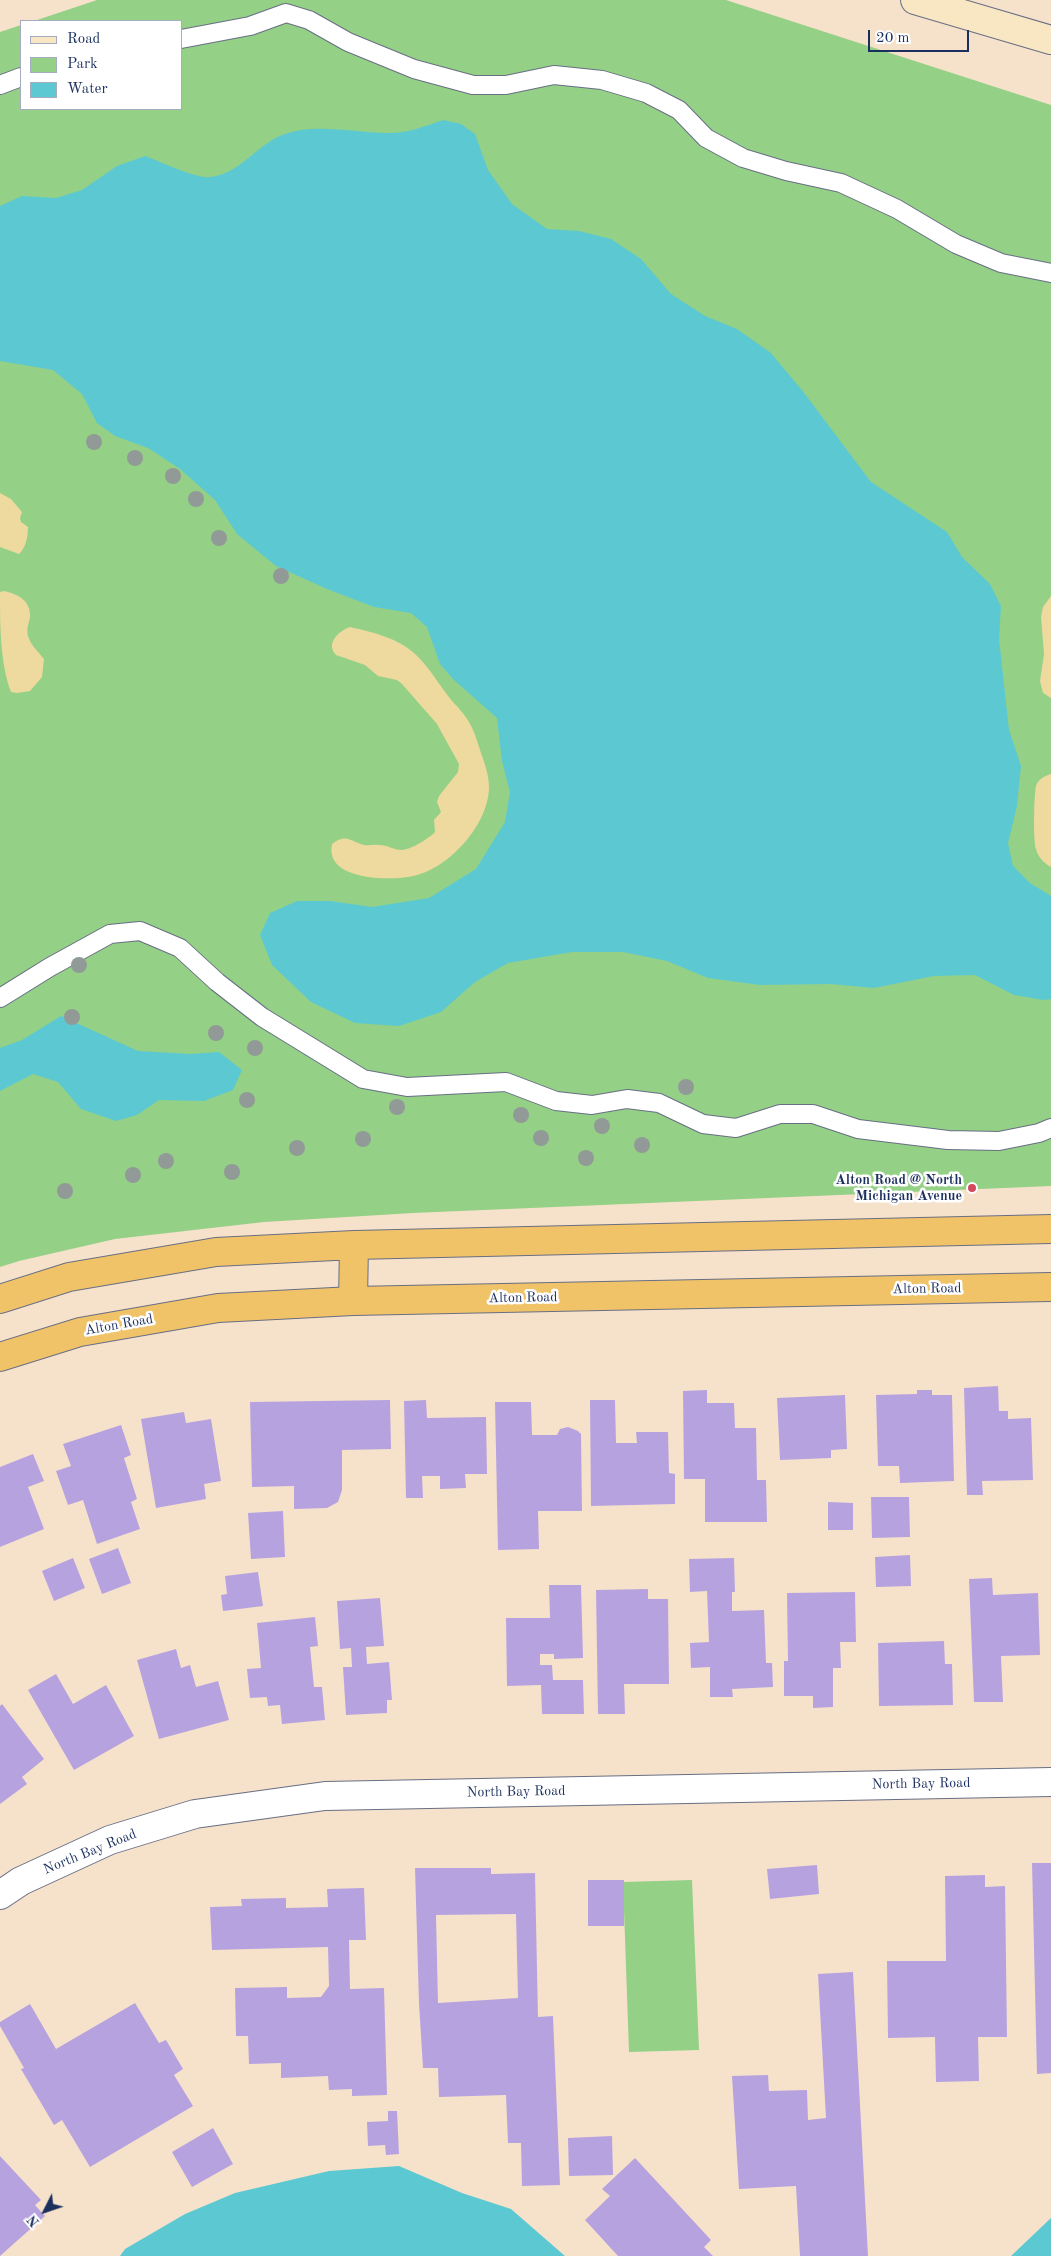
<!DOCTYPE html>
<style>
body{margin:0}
#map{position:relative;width:1051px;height:2256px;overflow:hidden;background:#f6e2cb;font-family:"Old Standard TT",serif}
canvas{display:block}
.legend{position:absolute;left:20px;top:20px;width:162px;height:90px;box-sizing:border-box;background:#fff;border:1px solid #a4acbf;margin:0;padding:6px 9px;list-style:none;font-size:15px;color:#1b2f5e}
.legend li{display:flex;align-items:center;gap:10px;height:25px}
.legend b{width:25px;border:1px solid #a4acbf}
.north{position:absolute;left:20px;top:2186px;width:50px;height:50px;-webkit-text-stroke:4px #fff;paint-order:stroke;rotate:229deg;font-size:14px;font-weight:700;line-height:20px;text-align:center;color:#1b2f5e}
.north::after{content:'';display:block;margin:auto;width:18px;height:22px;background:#1b2f5e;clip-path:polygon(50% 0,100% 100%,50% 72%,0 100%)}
.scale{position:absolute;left:868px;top:30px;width:101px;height:22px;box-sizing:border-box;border:2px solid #1b2f5e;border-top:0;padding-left:6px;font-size:15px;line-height:18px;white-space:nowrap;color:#1b2f5e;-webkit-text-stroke:4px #fff;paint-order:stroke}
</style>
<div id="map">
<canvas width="1051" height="2256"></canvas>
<ul class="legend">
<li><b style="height:6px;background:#f9e7c3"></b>Road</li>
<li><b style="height:14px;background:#94d086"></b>Park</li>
<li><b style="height:14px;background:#5cc9d2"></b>Water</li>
</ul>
<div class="north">N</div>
<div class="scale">20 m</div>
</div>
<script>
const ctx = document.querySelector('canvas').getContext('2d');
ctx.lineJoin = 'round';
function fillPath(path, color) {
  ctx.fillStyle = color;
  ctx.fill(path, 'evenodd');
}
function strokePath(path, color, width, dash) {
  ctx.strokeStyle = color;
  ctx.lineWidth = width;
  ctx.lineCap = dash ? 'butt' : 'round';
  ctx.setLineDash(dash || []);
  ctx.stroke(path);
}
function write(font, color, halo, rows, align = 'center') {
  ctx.font = font + ' "Old Standard TT",serif';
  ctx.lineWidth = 5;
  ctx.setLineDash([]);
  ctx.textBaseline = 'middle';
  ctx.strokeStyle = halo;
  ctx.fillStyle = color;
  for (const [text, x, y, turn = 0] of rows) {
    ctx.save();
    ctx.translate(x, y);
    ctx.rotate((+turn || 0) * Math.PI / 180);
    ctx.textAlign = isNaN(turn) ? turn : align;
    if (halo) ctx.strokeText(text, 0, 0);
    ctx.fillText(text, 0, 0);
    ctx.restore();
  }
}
const green = new Path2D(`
 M 97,0 L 726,0 L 1051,105 L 1051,1186 L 413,1213 L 264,1222 L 115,1239 L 19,1261 L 0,1267 L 0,32 L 21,25 L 21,109 L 181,109 L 181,21 L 34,21 Z
 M 692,1880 L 699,2050 L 629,2052 L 623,1882 Z`);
const sand = new Path2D(`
 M 0,493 L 11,499 L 22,512 L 20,518 L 21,522 L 28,527 C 28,536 26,548 19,554 L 0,547 Z
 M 4,591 C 17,594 31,600 30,617 C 29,624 26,628 28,636 C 31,646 38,651 44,659 L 42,677 L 30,691 L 17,693 L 11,692 C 0,663 0,625 0,592 Z
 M 1051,596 L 1051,698 L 1043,693 L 1040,681 L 1044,654 L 1041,617 L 1043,607 Z
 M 350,627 C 376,633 403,639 421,660 C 433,673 441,688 453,702 C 470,720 473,727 480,750 C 484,762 489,774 489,787 C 489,824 449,869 413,876 C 391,881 324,881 332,844 C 346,833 350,841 364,845 C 369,846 374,844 379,845 C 387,845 394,850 402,850 C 410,850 430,838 435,832 L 434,820 L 441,812 L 437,802 L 439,796 L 458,772 L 459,764 L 437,724 L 402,684 L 397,680 L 378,676 L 365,665 L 336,655 C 325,643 339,631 350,627 Z
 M 1051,774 L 1051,867 C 1044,863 1038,857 1036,849 C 1033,842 1034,794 1036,786 C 1038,779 1045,776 1051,774 Z`);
const water = new Path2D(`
 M 443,120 L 461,124 L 475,134 L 488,170 L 512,204 L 547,229 L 579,231 L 611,239 L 641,259 L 671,294 L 705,316 L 737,329 L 771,353 L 805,394 L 871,482 L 947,532 L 962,557 L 990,584 L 1001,606 L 999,639 L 1009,730 L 1021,766 L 1017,806 L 1008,843 L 1013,866 L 1030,883 L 1051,896 L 1051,999 L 1043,1000 L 1014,995 L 975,975 L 934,976 L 874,988 L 830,984 L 760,985 L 708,978 L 667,961 L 623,952 L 572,952 L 508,963 L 475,982 L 441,1012 L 399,1026 L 355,1023 L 311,1002 L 272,965 L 260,935 L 270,913 L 297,901 L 330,901 L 372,907 L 429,898 L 476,869 L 505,822 L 510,792 L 502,761 L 497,718 L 453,679 L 440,664 L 427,627 L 411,613 L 374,607 L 327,589 L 276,566 L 237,534 L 215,500 L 180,469 L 148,448 L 115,436 L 97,423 L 82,394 L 53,370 L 0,361 L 0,206 L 22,196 L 56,198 L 82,190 L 117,166 L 145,156 C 159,161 196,179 210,177 C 241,174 256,144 285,134 C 317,123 354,133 387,133 C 405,134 426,126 443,120 Z
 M 61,1016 L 138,1051 L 191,1054 L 219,1052 L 242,1070 L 233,1090 L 204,1101 L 159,1100 L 137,1115 L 116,1121 L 81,1109 L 58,1082 L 33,1074 L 0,1091 L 0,1048 L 22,1040 Z
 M 399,2166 L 462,2193 L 511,2209 L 565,2256 L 120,2256 L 125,2249 L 185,2214 L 235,2193 L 329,2171 Z
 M 1051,2218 L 1051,2256 L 1011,2256 Z`);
const building = new Path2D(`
 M 998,1386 L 999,1411 L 1008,1411 L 1008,1419 L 1031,1418 L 1033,1480 L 982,1481 L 983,1495 L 967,1495 L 964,1388 Z
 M 707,1390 L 707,1403 L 734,1403 L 735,1428 L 756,1428 L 757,1480 L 766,1480 L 767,1522 L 705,1522 L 705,1479 L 684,1479 L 683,1391 Z
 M 917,1390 L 932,1390 L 932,1395 L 952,1395 L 954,1481 L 900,1483 L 899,1466 L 878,1466 L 876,1395 L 917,1394 Z
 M 845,1395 L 847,1449 L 831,1450 L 831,1458 L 780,1460 L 777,1398 Z
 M 390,1400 L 391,1449 L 342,1450 L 342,1490 L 338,1502 L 327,1508 L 294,1509 L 294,1486 L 252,1487 L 250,1402 Z
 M 426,1400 L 427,1418 L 486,1417 L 487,1474 L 465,1474 L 466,1488 L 440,1489 L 440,1476 L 422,1476 L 423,1498 L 406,1498 L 404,1401 Z
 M 590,1400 L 615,1400 L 616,1443 L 637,1443 L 636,1432 L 668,1432 L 669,1473 L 675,1474 L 675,1504 L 591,1506 Z
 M 495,1402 L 531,1402 L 532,1435 L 557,1435 L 560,1429 L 568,1427 L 578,1431 L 581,1434 L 582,1511 L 538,1511 L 539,1549 L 498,1550 Z
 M 184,1412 L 186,1423 L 211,1419 L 221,1481 L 204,1484 L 206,1499 L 156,1508 L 141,1419 Z
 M 121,1425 L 131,1455 L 124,1458 L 137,1499 L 131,1502 L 140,1529 L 97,1544 L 83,1500 L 68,1505 L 56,1471 L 71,1466 L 63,1444 Z
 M 33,1454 L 44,1481 L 28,1487 L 44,1529 L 0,1547 L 0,1467 Z
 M 871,1497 L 909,1497 L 910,1537 L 872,1538 Z
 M 828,1502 L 853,1503 L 853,1530 L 828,1530 Z
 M 283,1511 L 285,1557 L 251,1559 L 248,1513 Z
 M 118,1548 L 131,1583 L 102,1594 L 89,1559 Z
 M 910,1555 L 911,1586 L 876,1587 L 875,1557 Z
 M 73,1558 L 85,1588 L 54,1601 L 42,1571 Z
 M 734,1558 L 735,1592 L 732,1592 L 732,1611 L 764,1610 L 766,1663 L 772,1663 L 773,1687 L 732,1689 L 733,1697 L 710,1697 L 710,1667 L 691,1668 L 690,1643 L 709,1642 L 707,1591 L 690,1592 L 689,1559 Z
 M 258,1572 L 263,1606 L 223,1611 L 221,1595 L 227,1594 L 225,1576 Z
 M 992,1578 L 993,1595 L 1038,1593 L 1040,1655 L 1001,1656 L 1003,1702 L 974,1702 L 969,1579 Z
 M 549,1585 L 581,1585 L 583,1658 L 554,1659 L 554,1654 L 540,1654 L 540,1665 L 552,1665 L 553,1680 L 583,1680 L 584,1714 L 542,1714 L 541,1685 L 507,1686 L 506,1618 L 550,1618 Z
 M 648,1589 L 648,1599 L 668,1599 L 669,1684 L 624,1684 L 625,1714 L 598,1714 L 596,1590 Z
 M 855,1592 L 856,1642 L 840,1642 L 841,1668 L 833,1668 L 833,1707 L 813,1708 L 813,1696 L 784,1696 L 784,1661 L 788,1661 L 787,1593 Z
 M 380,1598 L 384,1646 L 366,1647 L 367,1664 L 389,1662 L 392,1700 L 387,1700 L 387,1713 L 346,1715 L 343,1667 L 352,1667 L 351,1648 L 340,1649 L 337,1601 Z
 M 315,1617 L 318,1646 L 310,1647 L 314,1687 L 322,1687 L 325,1720 L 282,1724 L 280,1705 L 268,1706 L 267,1697 L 250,1698 L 247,1669 L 261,1668 L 257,1623 Z
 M 944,1641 L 945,1664 L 952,1664 L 953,1705 L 879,1706 L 878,1643 Z
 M 176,1649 L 181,1668 L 190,1665 L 196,1687 L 218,1681 L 229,1720 L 159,1739 L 137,1660 Z
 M 56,1674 L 73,1704 L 106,1685 L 134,1736 L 74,1770 L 28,1690 Z
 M 2,1704 L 44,1759 L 22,1777 L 27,1784 L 0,1804 L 0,1706 Z
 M 1032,1863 L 1051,1863 L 1051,2073 L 1037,2074 Z
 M 817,1865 L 819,1894 L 770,1899 L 767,1869 Z
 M 415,1868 L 491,1868 L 491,1874 L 535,1873 L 538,2017 L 553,2016 L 560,2185 L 522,2186 L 521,2143 L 508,2143 L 506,2095 L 439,2097 L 438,2068 L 423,2068 L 419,2003 ZM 516,1914 L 518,1998 L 438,2003 L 436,1915 Z
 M 985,1875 L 985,1887 L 1005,1886 L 1007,2037 L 978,2037 L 979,2081 L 936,2082 L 935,2037 L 888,2038 L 887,1961 L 946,1961 L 945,1876 Z
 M 588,1880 L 624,1880 L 624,1926 L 588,1926 Z
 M 364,1888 L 366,1940 L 349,1940 L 350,1989 L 384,1988 L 387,2095 L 352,2096 L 352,2089 L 329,2090 L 328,2076 L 281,2078 L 281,2063 L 249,2064 L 248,2036 L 236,2036 L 235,1988 L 287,1987 L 287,1998 L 321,1997 L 329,1986 L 328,1947 L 212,1950 L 210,1907 L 242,1906 L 241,1899 L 286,1898 L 286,1908 L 328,1907 L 327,1889 Z
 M 853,1972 L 868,2256 L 800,2256 L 796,2186 L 739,2189 L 732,2076 L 768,2075 L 769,2091 L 807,2090 L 808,2120 L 826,2118 L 818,1974 Z
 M 135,2003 L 159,2043 L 166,2040 L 183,2069 L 174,2075 L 193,2106 L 90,2167 L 62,2120 L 54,2125 L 21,2069 L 24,2068 L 0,2026 L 0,2022 L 30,2004 L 56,2049 Z
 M 388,2111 L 397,2111 L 399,2154 L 386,2155 L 385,2145 L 368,2146 L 367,2122 L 388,2121 Z
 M 213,2128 L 233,2164 L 192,2187 L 172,2152 Z
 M 612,2136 L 613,2175 L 569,2176 L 568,2138 Z
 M 0,2156 L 41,2200 L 35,2205 L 45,2216 L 0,2256 Z
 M 635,2158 L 711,2240 L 704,2247 L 713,2256 L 618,2256 L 585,2220 L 610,2196 L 602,2189 Z`);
const service = new Path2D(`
 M 181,39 L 250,26 L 286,13 L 309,20 L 348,42 L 414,69 L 473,85 L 506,85 L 554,75 L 602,80 L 646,93 L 679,110 L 706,138 L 743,158 L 786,171 L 841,183 L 897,209 L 956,244 L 1001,263 L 1051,273
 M 0,85 L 21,77
 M 0,998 L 50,967 L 110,934 L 140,931 L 180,948 L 217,982 L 262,1017 L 363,1079 L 407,1087 L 506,1082 L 556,1101 L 592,1105 L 627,1099 L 659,1103 L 703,1124 L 736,1128 L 780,1114 L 813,1114 L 858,1129 L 948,1140 L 999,1141 L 1039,1133 L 1051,1128`);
const minor = new Path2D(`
 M 0,1895 L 21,1881 L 110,1840 L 195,1814 L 325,1796 L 1051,1782`);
const secondary = new Path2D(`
 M 915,0 L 1051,40`);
const trunk = new Path2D(`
 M 0,1299 L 69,1277 L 216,1252 L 354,1245 L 1051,1229
 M 353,1301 L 354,1245
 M 0,1357 L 80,1332 L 218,1308 L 353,1301 L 1051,1287`);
const trees = [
 [94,442],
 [135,458],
 [173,476],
 [196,499],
 [219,538],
 [281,576],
 [79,965],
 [72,1017],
 [216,1033],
 [255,1048],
 [686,1087],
 [247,1100],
 [397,1107],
 [521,1115],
 [602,1126],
 [541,1138],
 [363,1139],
 [642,1145],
 [297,1148],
 [586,1158],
 [166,1161],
 [232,1172],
 [133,1175],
 [65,1191]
];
const markers = [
 [972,1188,5,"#d1495b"]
];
const poiNames = [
 ["Alton Road @ North",962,1180],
 ["Michigan Avenue",962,1196]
];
const streetNames = [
 ["Alton Road",927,1289,-1],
 ["Alton Road",523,1298,-1],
 ["Alton Road",119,1325,-10],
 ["North Bay Road",921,1784,-1],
 ["North Bay Road",516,1792,-1],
 ["North Bay Road",90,1852,-22]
];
fillPath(green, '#94d086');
fillPath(sand, '#eeda9e');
fillPath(water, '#5cc9d2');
fillPath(building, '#b7a2e0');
strokePath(service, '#686e84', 20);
strokePath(minor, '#686e84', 30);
strokePath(secondary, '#686e84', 30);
strokePath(trunk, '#686e84', 30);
strokePath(service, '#fff', 18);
strokePath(minor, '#fff', 28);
strokePath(secondary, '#f9e7c3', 28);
strokePath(trunk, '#f1c369', 28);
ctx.fillStyle = '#919a96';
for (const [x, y] of trees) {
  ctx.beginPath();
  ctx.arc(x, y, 8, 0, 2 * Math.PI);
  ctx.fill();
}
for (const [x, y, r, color] of markers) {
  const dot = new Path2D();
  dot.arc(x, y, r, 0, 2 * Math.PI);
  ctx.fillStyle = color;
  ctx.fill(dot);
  strokePath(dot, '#fff', 2);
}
write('bold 14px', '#1b2f5e', '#fff', poiNames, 'right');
write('14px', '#1b2f5e', '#fff', streetNames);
</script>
